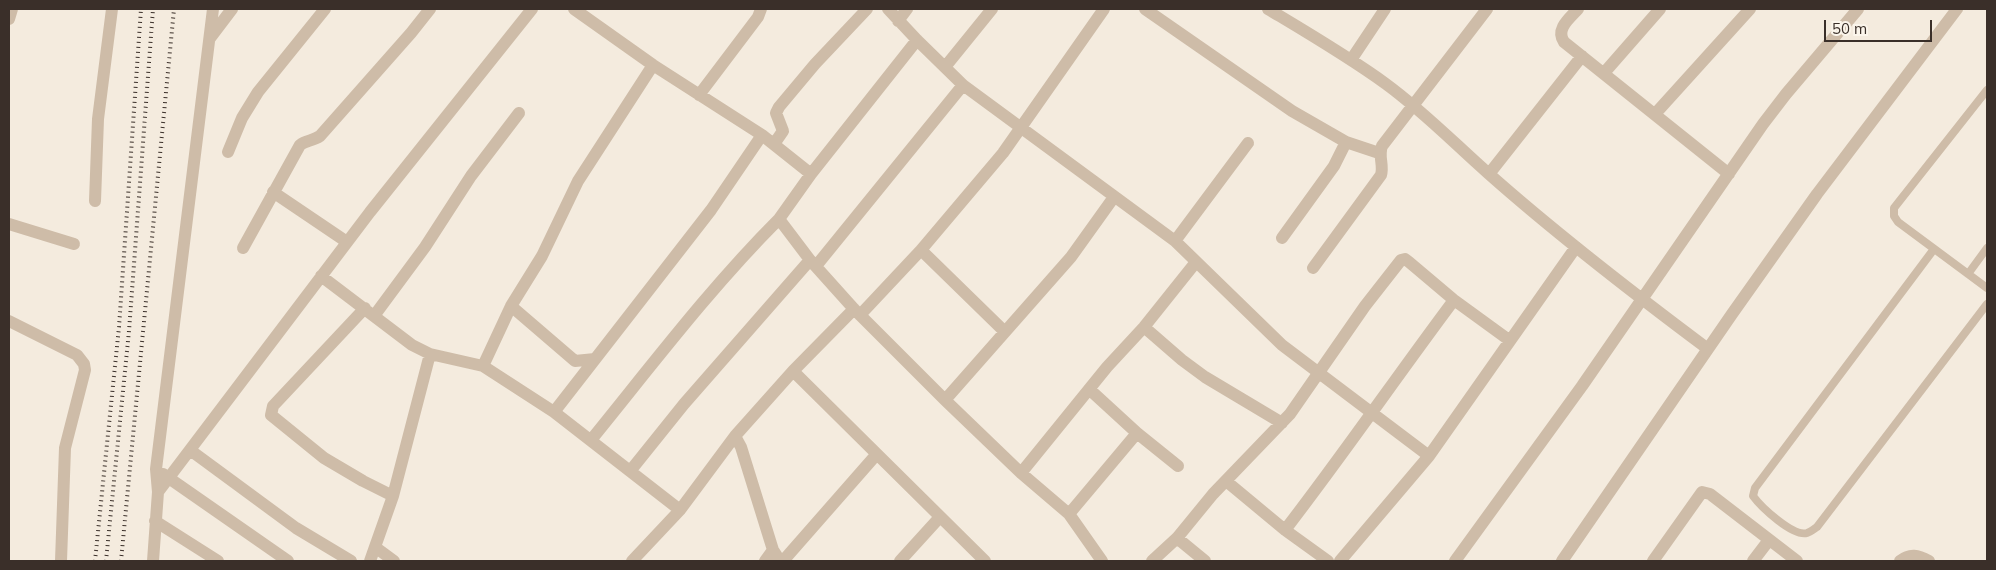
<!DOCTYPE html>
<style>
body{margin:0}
#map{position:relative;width:1996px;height:570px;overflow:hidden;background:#f4ebde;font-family:Mulish,sans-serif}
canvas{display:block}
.frame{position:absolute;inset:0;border:10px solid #3a2f29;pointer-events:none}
.scale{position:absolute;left:1824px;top:20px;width:108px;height:22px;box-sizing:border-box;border:2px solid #3a2f29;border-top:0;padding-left:6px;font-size:15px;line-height:18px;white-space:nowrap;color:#3a2f29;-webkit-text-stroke:4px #fbf5eb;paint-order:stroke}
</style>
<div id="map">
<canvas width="1996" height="570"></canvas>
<div class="frame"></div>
<div class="scale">50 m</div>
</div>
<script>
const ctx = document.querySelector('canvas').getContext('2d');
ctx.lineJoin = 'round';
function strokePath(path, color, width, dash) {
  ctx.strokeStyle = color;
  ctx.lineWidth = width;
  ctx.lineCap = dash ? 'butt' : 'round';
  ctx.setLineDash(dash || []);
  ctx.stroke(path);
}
const lane = new Path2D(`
 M 1987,90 L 1894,208 L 1894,216 L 1898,222 L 1987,288
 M 1934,249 L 1755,488 L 1753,496 C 1761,507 1793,537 1807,533 C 1810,532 1814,529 1817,527 L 1987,304
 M 1968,274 L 1987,248`);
const street = new Path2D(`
 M 574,9 L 653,65 L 762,135 L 811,174
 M 888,9 L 917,40 L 963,85 L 1175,241 L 1282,345 L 1429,456
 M 1145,9 L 1292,111 L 1346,142 L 1379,153
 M 1268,9 C 1308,33 1349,57 1386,84 C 1423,111 1455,144 1489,174 C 1559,236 1633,293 1708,349
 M 1578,9 C 1570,18 1555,29 1564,42 L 1729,174
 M 9,19 L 12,9
 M 898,21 L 907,9
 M 210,38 L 232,9
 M 1351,60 L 1385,9
 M 945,67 L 992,9
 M 1604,73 L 1660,9
 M 699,95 L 758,17 L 761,9
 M 1655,114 L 1750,9
 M 774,144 L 783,131 L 776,113 L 779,107 L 815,64 L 867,9
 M 228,152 L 242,118 L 258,92 L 325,9
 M 1489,174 L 1582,56
 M 273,192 L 347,242
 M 95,201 L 98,119 L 112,9
 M 9,224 L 74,244
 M 1282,238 L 1334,166 L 1346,142
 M 1175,241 L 1248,143
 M 243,248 L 300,145 C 306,140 313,141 320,136 L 411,33 L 430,9
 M 921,250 L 1004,331
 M 810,260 L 779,219 L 811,174 L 917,40
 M 816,266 L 963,85
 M 1313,268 L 1381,175 C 1384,165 1378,156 1382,146 L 1487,9
 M 321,276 L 412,345 L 430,354 L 483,366 L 554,412 L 680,510
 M 511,306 L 575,361 L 595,359
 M 365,308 L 273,406 L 271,415 L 324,458 L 363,481 L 393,496
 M 860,315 L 921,250 L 1003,153 L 1104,9
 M 374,316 L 425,247 L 471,176 L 519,113
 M 9,321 L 77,355 L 84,364 L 85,370 L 65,448 L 61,561
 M 1144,327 L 1182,360 L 1205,377 L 1282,423
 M 483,366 L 511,306 L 542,256 L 578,181 L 653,65
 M 793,371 L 985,561
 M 1089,389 L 1137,433 L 1178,466
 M 945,400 L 1071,257 L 1114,197
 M 554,412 L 711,210 L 762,135
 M 735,436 L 741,447 L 773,550 L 780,561
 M 591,440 C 652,365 711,287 779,219
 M 190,450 L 296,528 L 351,561
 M 631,470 L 684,404 L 810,260 L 854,309 L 945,400 L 1021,473 L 1069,514 L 1102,561
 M 1021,473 L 1107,367 L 1144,327 L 1196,262
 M 163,474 L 288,561
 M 1226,481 L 1285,530 L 1328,561
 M 158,492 L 370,212 L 532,9
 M 1069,514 L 1137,433
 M 155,521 L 218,561
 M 1285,530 C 1343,455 1397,376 1454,300
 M 1177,538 L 1205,561
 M 375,547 L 394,561
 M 153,561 L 158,492 L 156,469 L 213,9
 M 370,561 L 393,496 L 430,354
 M 632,561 L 680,510 L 735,436 L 793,371 L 854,309
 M 765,561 L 773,550
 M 783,561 L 876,455
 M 900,561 L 940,517
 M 1152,561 L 1177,538 L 1213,494 L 1290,414 L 1365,306 L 1401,260 L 1405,259 L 1409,262 L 1454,300 L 1509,340
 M 1340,561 L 1429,456 L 1576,247
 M 1455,561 L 1582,386 L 1763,124 L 1786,94 L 1858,9
 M 1562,561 L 1732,314 L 1817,194 L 1957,9
 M 1653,561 L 1702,492 L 1710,494 L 1797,561
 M 1753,561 L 1769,540
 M 1900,561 C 1910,553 1918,555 1929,561`);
const rail = new Path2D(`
 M 95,561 L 119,327 L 141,9
 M 106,561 L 129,331 L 153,9
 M 121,561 L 174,9`);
strokePath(lane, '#cebca8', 8);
strokePath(street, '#cebca8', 12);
strokePath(rail, '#3a2f29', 4, [1, 4]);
</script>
